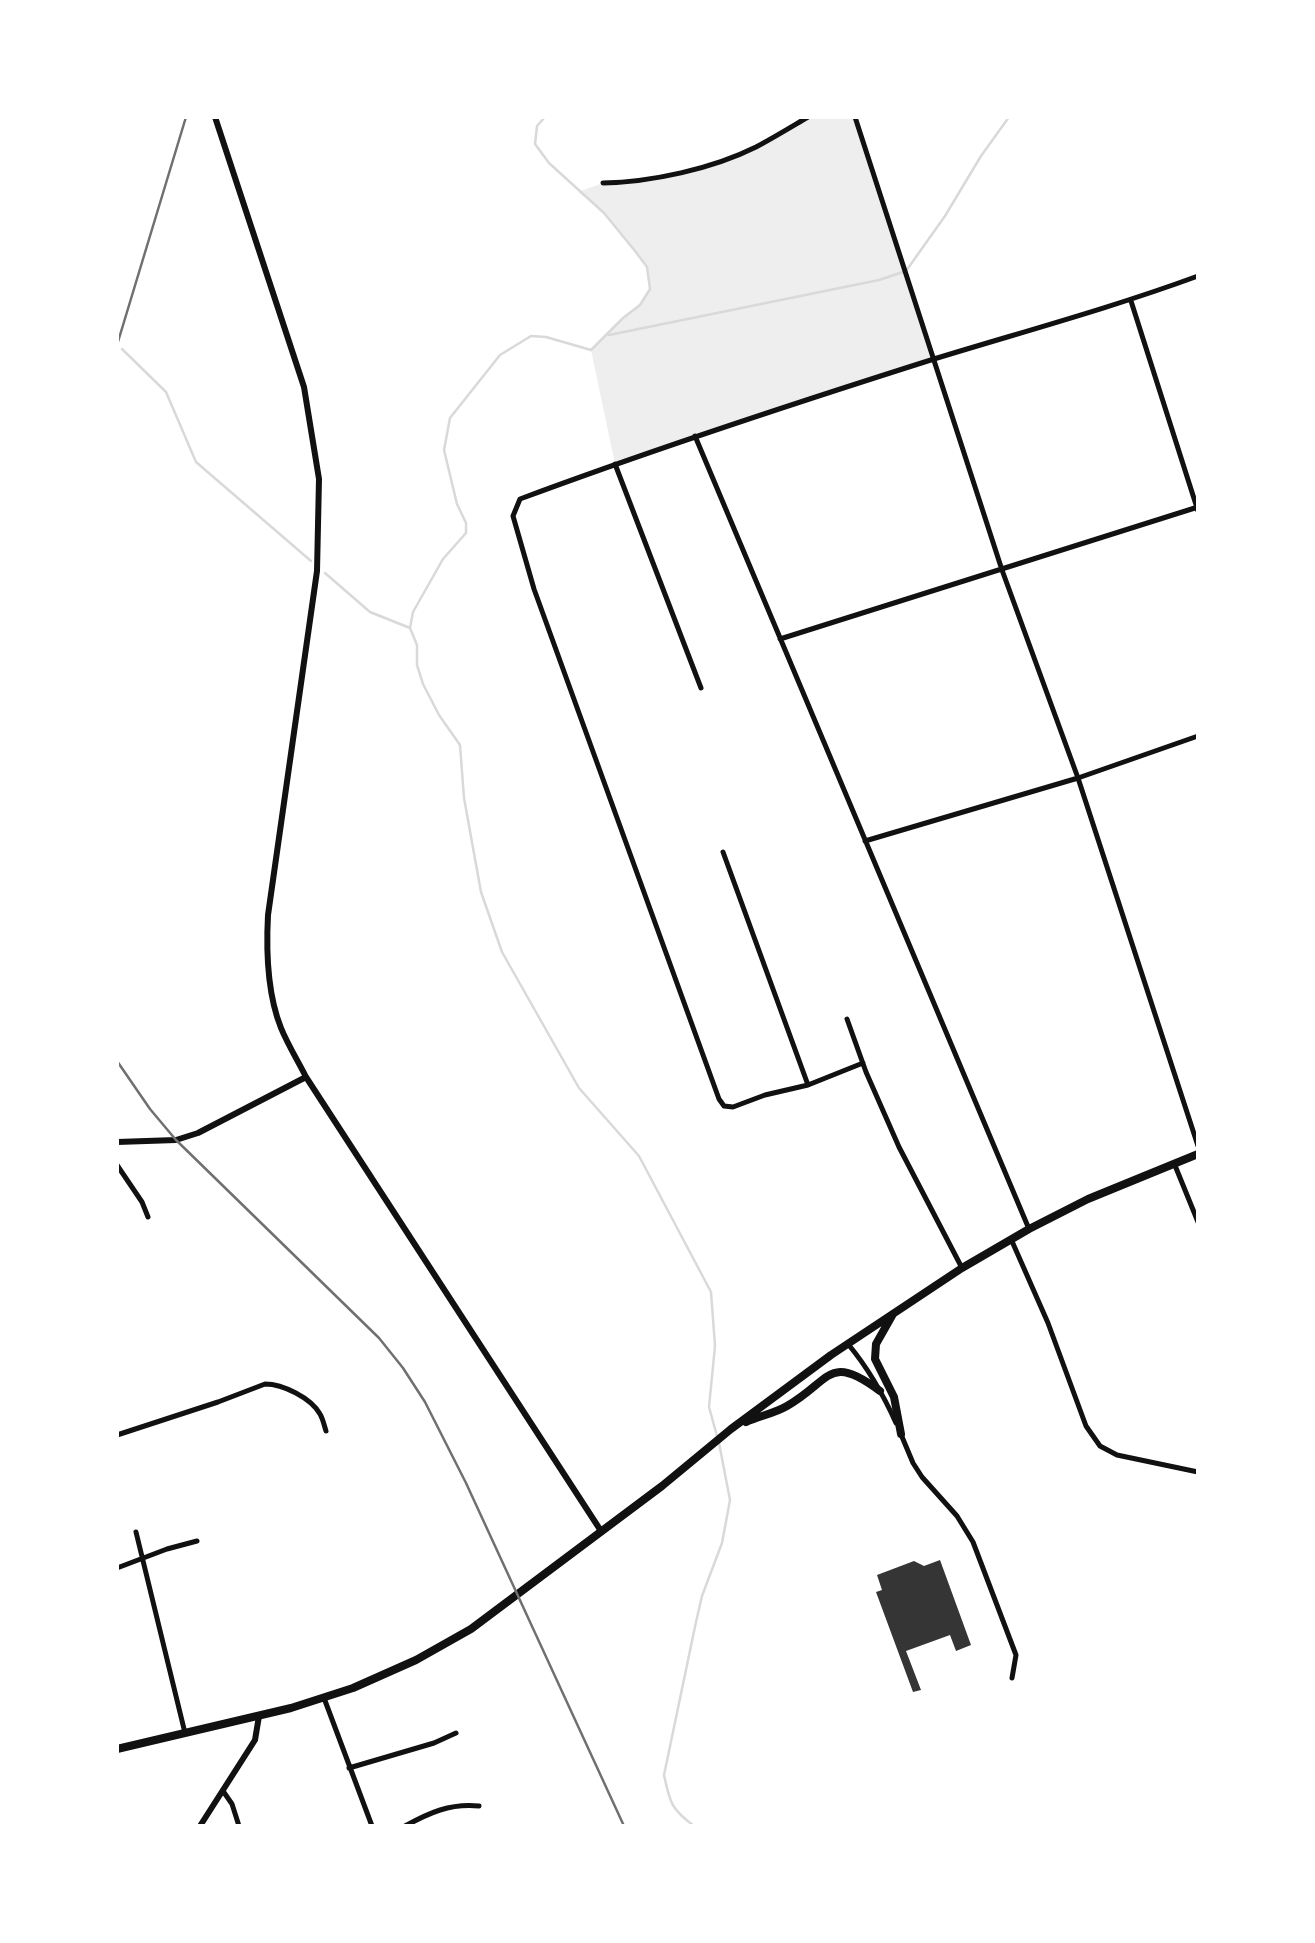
<!DOCTYPE html>
<style>
body{margin:0}
#map{position:relative;width:1315px;height:1943px;overflow:hidden;background:#fff;font-family:"Asap Condensed",sans-serif}
canvas{display:block}
.frame{position:absolute;inset:0;border:119px solid #fff;pointer-events:none}
</style>
<div id="map">
<canvas width="1315" height="1943"></canvas>
<div class="frame"></div>
</div>
<script>
const ctx = document.querySelector('canvas').getContext('2d');
ctx.lineJoin = 'round';
function fillPath(path, color) {
  ctx.fillStyle = color;
  ctx.fill(path, 'evenodd');
}
function strokePath(path, color, width, dash) {
  ctx.strokeStyle = color;
  ctx.lineWidth = width;
  ctx.lineCap = dash ? 'butt' : 'round';
  ctx.setLineDash(dash || []);
  ctx.stroke(path);
}
const green = new Path2D(`
 M 808,117 L 855,117 L 935,359 L 615,464 L 591,350 L 623,318 L 640,305 L 650,289 L 647,267 L 604,213 L 578,192 L 603,183 L 657,178 L 738,155 Z`);
const stream = new Path2D(`
 M 545,117 L 537,126 L 535,144 L 549,163 L 604,213 L 635,251 L 647,267 L 650,289 L 640,305 L 623,318 L 591,350 L 546,337 L 531,336 L 500,355 L 450,418 L 444,450 L 457,504 L 466,523 L 466,533 L 443,559 L 413,612 L 410,628 L 417,645 L 417,665 L 423,684 L 439,715 L 460,745 L 464,798 L 481,892 L 502,952 L 579,1088 L 639,1156 L 711,1292 L 715,1346 L 709,1407 L 717,1436
 M 609,335 L 879,280 L 906,271 L 945,216 L 981,156 L 1009,117
 M 122,349 L 166,392 L 196,462 L 311,561
 M 325,573 L 370,612 L 410,628
 M 694,1826 C 671,1809 670,1803 664,1775 L 696,1622 L 702,1596 L 722,1543 L 730,1500 L 719,1443`);
const building = new Path2D(`
 M 940,1560 L 971,1645 L 956,1651 L 950,1635 L 906,1651 L 921,1690 L 913,1692 L 876,1592 L 882,1590 L 877,1575 L 914,1561 L 924,1566 Z`);
const minor = new Path2D(`
 M 855,117 L 1002,570 L 1078,778 L 1198,1146
 M 603,183 C 651,182 712,169 756,147 C 773,138 791,127 808,117
 M 1131,301 L 1198,511
 M 695,436 L 1029,1229
 M 615,464 L 701,688
 M 780,639 L 1198,507
 M 865,841 L 1078,778 L 1198,736
 M 723,852 L 808,1085
 M 847,1019 L 866,1072 L 899,1147 L 962,1268
 M 863,1063 L 808,1085 L 765,1095 L 733,1107 L 724,1106 L 719,1099 L 534,589 L 513,516 L 520,499 C 657,448 795,403 934,359 C 1022,332 1111,308 1198,276
 M 1174,1163 L 1198,1222
 M 117,1165 L 142,1202 L 148,1217
 M 1011,1239 L 1048,1323 L 1086,1426 L 1100,1446 L 1117,1455 L 1198,1472
 M 848,1344 C 868,1368 883,1394 896,1423
 M 900,1432 L 913,1463 L 922,1477 L 957,1516 L 973,1542 L 1016,1655 L 1012,1678
 M 117,1435 L 218,1402 L 265,1384 C 283,1384 311,1398 320,1414 C 323,1419 324,1425 326,1431
 M 136,1532 L 185,1733
 M 117,1568 L 167,1549 L 197,1541
 M 324,1698 L 372,1826
 M 349,1768 L 434,1743 L 456,1733
 M 223,1791 L 232,1804 L 239,1826
 M 405,1826 C 429,1813 450,1803 479,1806`);
const tertiary = new Path2D(`
 M 215,117 L 304,387 L 319,479 L 317,571 L 268,915 C 266,952 267,993 281,1028 C 288,1045 298,1061 306,1077 L 601,1531
 M 117,1142 L 176,1140 L 198,1133 L 306,1077
 M 200,1826 L 255,1740 L 259,1716`);
const primary = new Path2D(`
 M 893,1314 L 876,1344 L 875,1359 L 894,1397 L 901,1434
 M 746,1422 C 760,1416 775,1413 787,1406 C 831,1381 828,1352 880,1391
 M 117,1749 L 291,1708 L 353,1688 L 416,1660 L 471,1629 L 662,1486 L 731,1429 L 831,1355 L 962,1268 L 1029,1229 L 1088,1199 L 1198,1154`);
const rail = new Path2D(`
 M 117,345 L 186,117
 M 117,1061 L 150,1109 L 176,1140 L 379,1338 L 403,1368 L 425,1402 L 466,1483 L 624,1826`);
fillPath(green, '#eee');
strokePath(stream, '#d9d9d9', 2.5);
fillPath(building, '#353535');
strokePath(minor, '#111', 5);
strokePath(tertiary, '#111', 6);
strokePath(primary, '#111', 8);
strokePath(rail, '#707070', 2.5);
</script>
